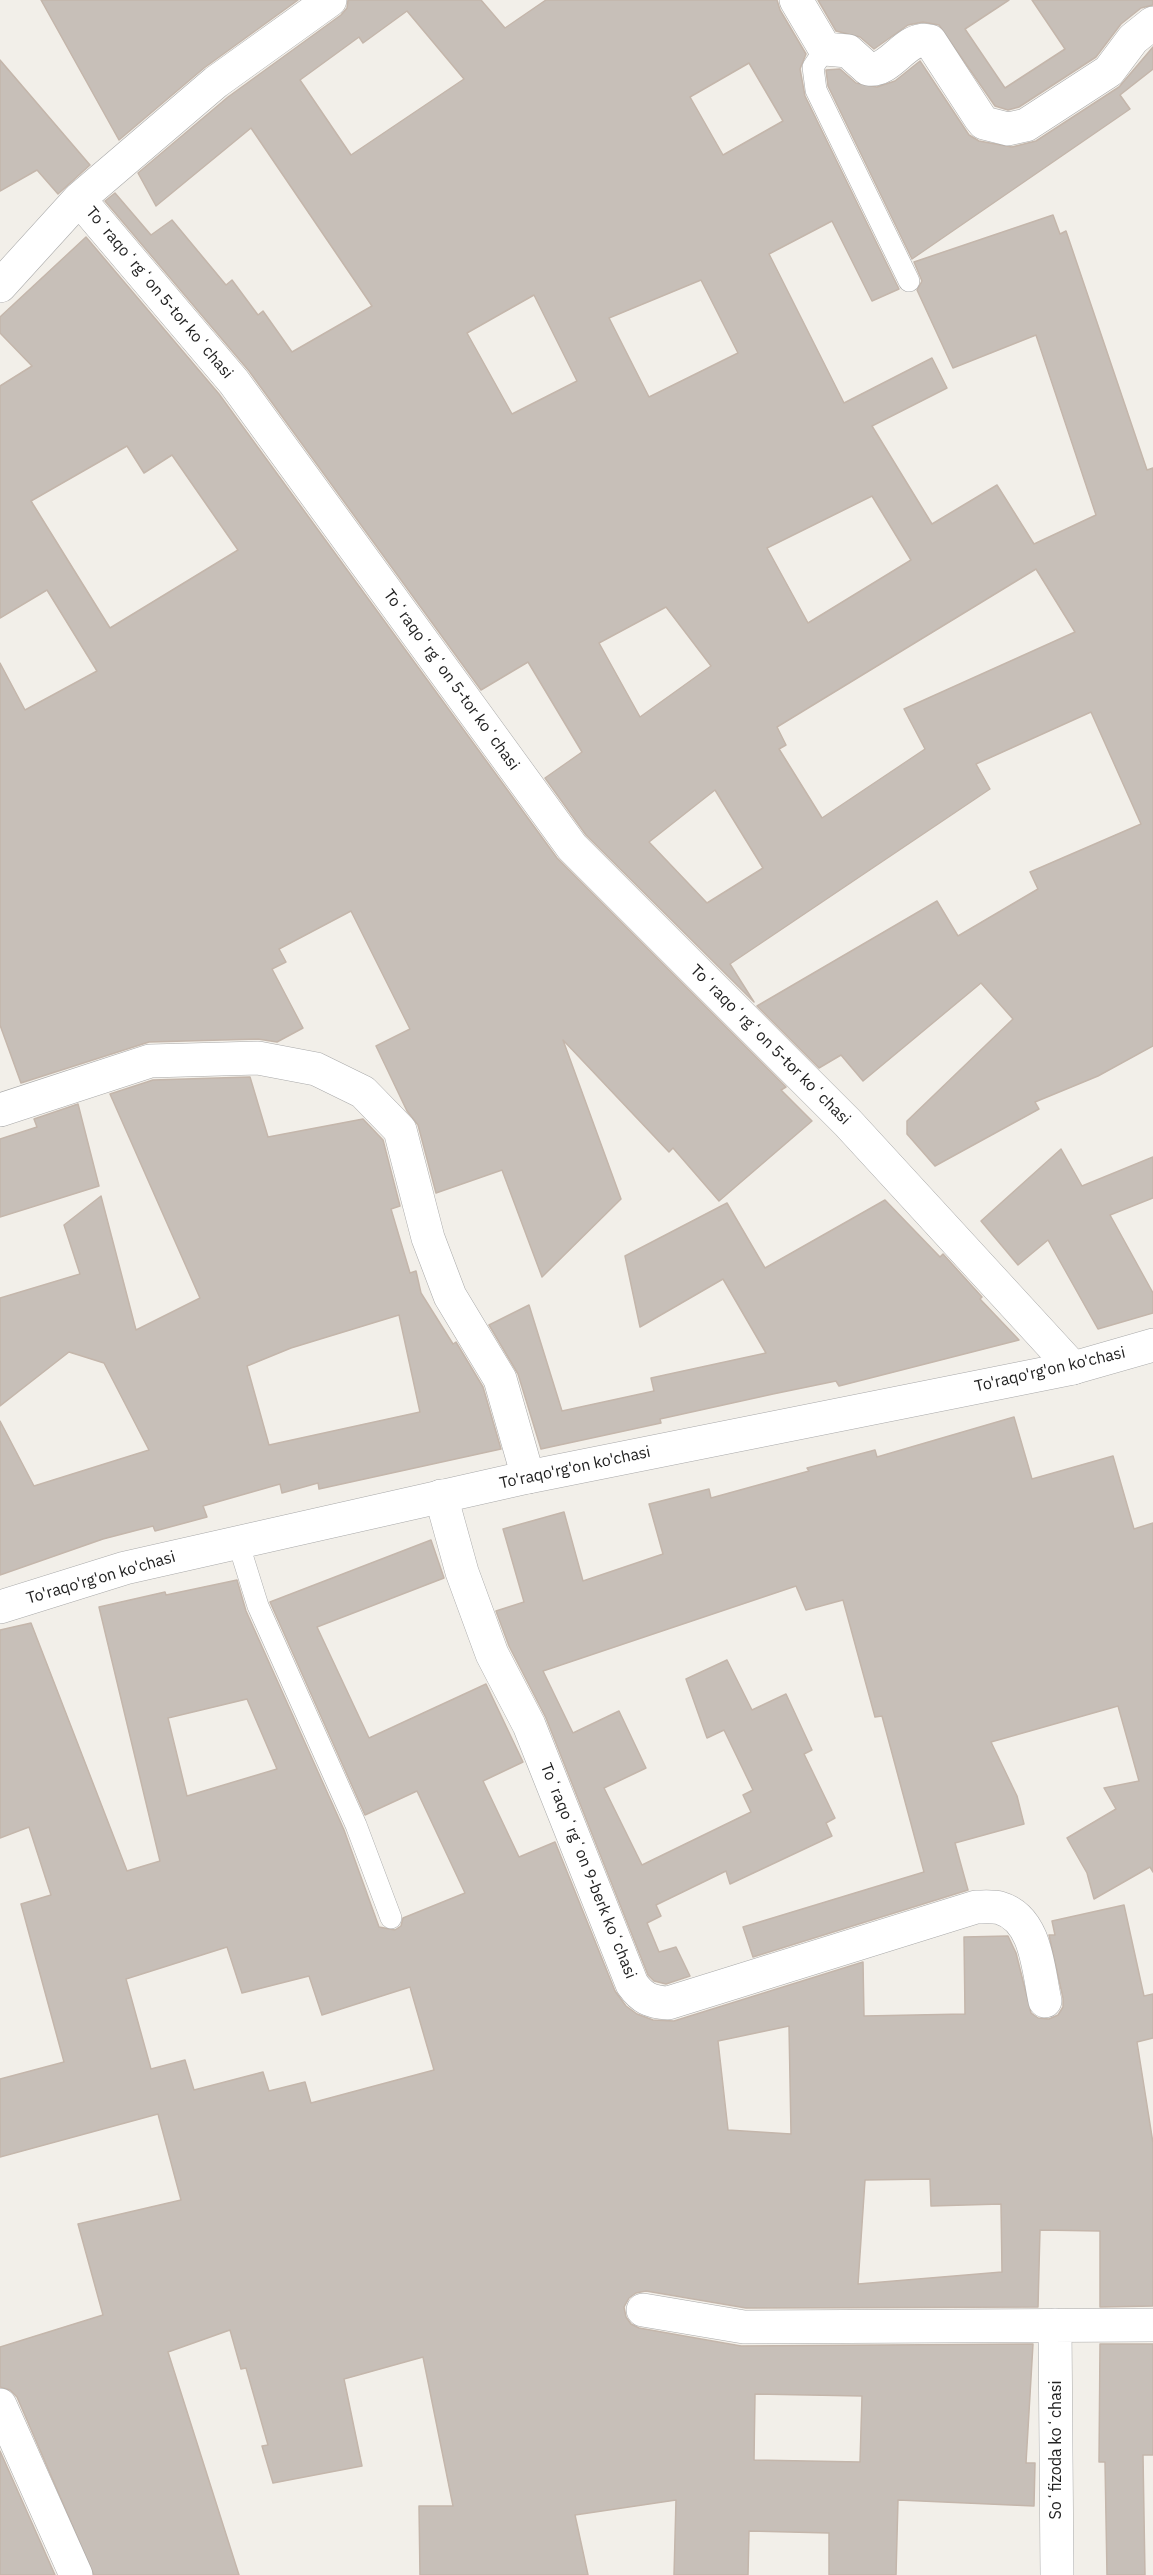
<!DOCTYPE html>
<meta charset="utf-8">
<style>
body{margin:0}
canvas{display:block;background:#f2efe9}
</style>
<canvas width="1153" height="2575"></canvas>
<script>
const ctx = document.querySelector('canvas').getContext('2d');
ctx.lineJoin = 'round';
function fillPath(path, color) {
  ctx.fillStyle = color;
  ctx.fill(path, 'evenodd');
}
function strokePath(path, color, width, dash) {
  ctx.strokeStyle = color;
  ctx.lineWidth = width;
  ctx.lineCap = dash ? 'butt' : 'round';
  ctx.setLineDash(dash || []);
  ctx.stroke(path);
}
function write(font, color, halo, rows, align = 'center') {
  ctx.font = font + ' "IBM Plex Sans",sans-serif';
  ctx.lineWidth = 4.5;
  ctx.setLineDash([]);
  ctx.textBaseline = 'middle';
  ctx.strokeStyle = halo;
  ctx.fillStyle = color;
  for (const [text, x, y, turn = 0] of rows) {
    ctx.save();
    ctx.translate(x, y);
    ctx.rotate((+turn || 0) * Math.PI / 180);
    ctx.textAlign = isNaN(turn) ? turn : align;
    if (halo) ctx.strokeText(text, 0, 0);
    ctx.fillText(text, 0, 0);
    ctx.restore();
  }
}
const building = new Path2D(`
 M 41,0 L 298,0 L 204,68 L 119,140 Z
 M 348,0 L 481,0 L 505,28 L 546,0 L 777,0 L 780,10 L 806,54 L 800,69 L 805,96 L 899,289 L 872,301 L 832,221 L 769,254 L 844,403 L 932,358 L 947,388 L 872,426 L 932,524 L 997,485 L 1034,544 L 1096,515 L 1036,335 L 953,368 L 917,290 L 922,281 L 914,262 L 1053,215 L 1060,234 L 1066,231 L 1147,470 L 1153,468 L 1153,1046 L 1098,1076 L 1035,1102 L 1039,1109 L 935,1166 L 907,1134 L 907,1121 L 1013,1019 L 981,983 L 863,1081 L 841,1055 L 819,1068 L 757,1006 L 937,901 L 958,936 L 1038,889 L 1030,872 L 1141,824 L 1091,712 L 976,764 L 990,789 L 730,964 L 754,1002 L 586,835 L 545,778 L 582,752 L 528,662 L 481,690 L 249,371 L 105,201 L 115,193 L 151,235 L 172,220 L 226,285 L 232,280 L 258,315 L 263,311 L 292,352 L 372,306 L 251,128 L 156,206 L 138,173 L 228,97 L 341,15 L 347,8 ZM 407,11 L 464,79 L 351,155 L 300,80 L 359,37 L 363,43 ZM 749,63 L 783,121 L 723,155 L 690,97 ZM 701,280 L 738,353 L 649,397 L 609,318 ZM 534,295 L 577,381 L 512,414 L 467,333 ZM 872,496 L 911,560 L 808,623 L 767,548 ZM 1036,569 L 1075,632 L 904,709 L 925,749 L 822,818 L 779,749 L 786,745 L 777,727 ZM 666,607 L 711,666 L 640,717 L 599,643 ZM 715,790 L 763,868 L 707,903 L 649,842 Z
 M 818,0 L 1009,0 L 965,29 L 1005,88 L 1065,49 L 1032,0 L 1153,0 L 1153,5 L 1141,8 L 1121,24 L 1096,57 L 1019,107 L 1008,110 L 995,106 L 939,25 L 923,22 L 908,25 L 874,49 L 860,37 L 836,31 Z
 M 1153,47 L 1153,69 L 1120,95 L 1130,109 L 912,259 L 828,86 L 826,70 L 840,69 L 856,83 L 877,87 L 895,81 L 920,61 L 969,135 L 979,141 L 1012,147 L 1036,141 L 1119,87 Z
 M 0,60 L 90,165 L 58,194 L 37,170 L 0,191 Z
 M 86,237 L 219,394 L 557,858 L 786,1087 L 781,1090 L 812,1121 L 719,1201 L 673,1148 L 669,1152 L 563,1040 L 621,1199 L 542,1277 L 502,1170 L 436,1193 L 418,1125 L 407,1111 L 376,1046 L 410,1029 L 351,911 L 279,949 L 286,962 L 272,969 L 303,1028 L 277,1042 L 258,1039 L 149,1042 L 21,1083 L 0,1025 L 0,663 L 25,710 L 97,671 L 47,590 L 0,618 L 0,386 L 32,366 L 0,333 L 0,317 ZM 127,446 L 144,473 L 172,455 L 238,550 L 110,628 L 31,501 Z
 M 250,1077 L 268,1137 L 363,1119 L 383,1140 L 400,1206 L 391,1209 L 410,1273 L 416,1271 L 421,1293 L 453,1344 L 456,1342 L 483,1387 L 501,1449 L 319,1489 L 318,1483 L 282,1493 L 280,1484 L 203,1506 L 207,1517 L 155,1531 L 153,1526 L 103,1539 L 0,1575 L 0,1421 L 34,1486 L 149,1450 L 104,1363 L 69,1352 L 0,1406 L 0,1298 L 80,1274 L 64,1225 L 101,1196 L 136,1330 L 200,1298 L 110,1094 L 153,1080 ZM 399,1315 L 420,1412 L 269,1445 L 247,1366 L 291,1348 Z
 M 78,1104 L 99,1186 L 0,1217 L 0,1139 L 37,1127 L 34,1119 Z
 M 1061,1149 L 1082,1186 L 1153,1157 L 1153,1198 L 1110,1215 L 1153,1293 L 1153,1313 L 1098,1329 L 1048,1240 L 1018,1265 L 981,1221 Z
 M 885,1200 L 940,1257 L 943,1254 L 982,1297 L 980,1299 L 1019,1340 L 839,1386 L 836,1381 L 773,1394 L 660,1419 L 661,1423 L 541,1449 L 518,1374 L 489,1325 L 529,1305 L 562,1411 L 654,1391 L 651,1378 L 766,1353 L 723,1279 L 640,1327 L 625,1256 L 727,1203 L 765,1268 Z
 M 1014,1417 L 1032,1479 L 1113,1456 L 1134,1529 L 1153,1523 L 1153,1872 L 1150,1867 L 1094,1899 L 1087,1873 L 1067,1838 L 1116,1809 L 1104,1788 L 1139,1781 L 1118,1706 L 991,1742 L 1017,1796 L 1024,1824 L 955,1843 L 968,1890 L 753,1957 L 743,1927 L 924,1872 L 882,1716 L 875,1717 L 843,1600 L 806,1610 L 796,1586 L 543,1671 L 573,1733 L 619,1711 L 646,1768 L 604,1788 L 642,1865 L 751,1812 L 743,1795 L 753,1790 L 724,1730 L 707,1738 L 686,1679 L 727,1660 L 752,1710 L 786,1694 L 812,1750 L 804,1754 L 835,1818 L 826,1823 L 832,1836 L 730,1884 L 726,1871 L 656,1905 L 661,1916 L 647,1923 L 659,1952 L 676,1947 L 690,1976 L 666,1984 L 654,1981 L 648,1975 L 546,1718 L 509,1646 L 496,1611 L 524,1602 L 503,1529 L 564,1512 L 583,1581 L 663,1554 L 649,1504 L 709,1489 L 711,1498 L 809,1471 L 807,1468 L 875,1450 L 877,1457 Z
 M 431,1540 L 444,1578 L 317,1627 L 369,1738 L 486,1684 L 523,1762 L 483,1781 L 519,1857 L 555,1842 L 615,1991 L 626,2006 L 637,2014 L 653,2020 L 674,2021 L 863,1962 L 864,2016 L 965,2014 L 964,1937 L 1008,1936 L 1016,1953 L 1031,2013 L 1038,2018 L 1049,2019 L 1058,2015 L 1063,2007 L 1063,1998 L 1049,1935 L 1055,1935 L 1052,1921 L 1124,1905 L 1144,1996 L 1153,1994 L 1153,2038 L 1137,2042 L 1153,2143 L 1153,2306 L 1100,2307 L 1100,2231 L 1040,2230 L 1038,2307 L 746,2308 L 646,2291 L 636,2293 L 629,2298 L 624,2307 L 626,2317 L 631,2324 L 639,2328 L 741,2346 L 1033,2344 L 1026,2463 L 1035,2463 L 1034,2506 L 898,2500 L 896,2575 L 829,2575 L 829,2533 L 749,2531 L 748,2575 L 674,2575 L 676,2500 L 575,2515 L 588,2575 L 420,2575 L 419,2506 L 453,2506 L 423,2357 L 344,2379 L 362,2466 L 273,2483 L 262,2446 L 268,2445 L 246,2368 L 241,2369 L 230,2330 L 168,2352 L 239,2575 L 94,2575 L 17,2397 L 10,2390 L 0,2387 L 0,2347 L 103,2315 L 78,2224 L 181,2200 L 158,2114 L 0,2157 L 0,2079 L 64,2062 L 21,1904 L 51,1895 L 29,1827 L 0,1838 L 0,1630 L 31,1623 L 127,1871 L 160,1861 L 99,1607 L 165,1592 L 166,1595 L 237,1580 L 246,1611 L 344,1830 L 379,1927 L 395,1930 L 401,1926 L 403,1918 L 465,1893 L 417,1791 L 365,1815 L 270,1602 ZM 247,1699 L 277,1769 L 187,1796 L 168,1718 ZM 227,1947 L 242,1993 L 309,1976 L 322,2015 L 410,1987 L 434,2070 L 311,2103 L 305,2082 L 269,2091 L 263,2072 L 194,2090 L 185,2060 L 151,2069 L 126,1979 ZM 789,2026 L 791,2134 L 728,2130 L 718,2041 ZM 930,2179 L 931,2206 L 1001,2204 L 1002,2272 L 858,2284 L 865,2180 ZM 755,2394 L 862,2396 L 860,2462 L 754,2460 Z
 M 1100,2344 L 1153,2344 L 1153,2455 L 1143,2455 L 1145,2575 L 1107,2575 L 1105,2462 L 1099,2462 Z
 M 0,2451 L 55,2575 L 0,2575 Z`);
const service = new Path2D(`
 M 825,49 L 813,67 L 816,90 L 909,281
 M 238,1542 L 258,1606 L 356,1825 L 391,1918`);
const minor = new Path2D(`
 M 330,0 L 216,82 L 79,199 L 234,382 L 572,847 L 848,1123 L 1073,1368
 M 796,0 L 825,49 L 848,51 L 868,69 C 891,73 906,34 930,41 L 980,118 L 984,123 L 1008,129 L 1026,125 L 1109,71 L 1133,39 L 1153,23
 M 0,286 L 79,199
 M 0,1110 L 150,1061 L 258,1058 L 316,1069 L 363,1092 L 400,1130 L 428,1238 L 450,1296 L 500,1379 L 528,1477
 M 441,1496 L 462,1572 L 492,1654 L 529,1725 L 632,1984 C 642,1998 650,2002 668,2003 L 976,1907 C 983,1907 993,1906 1000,1908 C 1037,1919 1038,1970 1045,2001
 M 643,2310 L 744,2327 L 1153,2325
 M 1055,2325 L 1057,2575
 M 0,2405 L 76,2575`);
const tertiary = new Path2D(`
 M 0,1607 L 125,1568 L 528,1477 L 1073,1368 L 1153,1345`);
const streetNames = [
 ["Toʻraqoʻrgʻon 5-tor koʻchasi",159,293,50],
 ["Toʻraqoʻrgʻon 5-tor koʻchasi",451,680,54],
 ["Toʻraqoʻrgʻon 5-tor koʻchasi",770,1045,45],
 ["To'raqo'rg'on ko'chasi",1050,1370,-13],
 ["To'raqo'rg'on ko'chasi",575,1468,-12],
 ["To'raqo'rg'on ko'chasi",101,1578,-16],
 ["Toʻraqoʻrgʻon 9-berk koʻchasi",588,1871,68],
 ["Soʻfizoda koʻchasi",1056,2450,-90]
];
fillPath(building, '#c7bfb8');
strokePath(building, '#c4b6ab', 1.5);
strokePath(service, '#a9a9a9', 22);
strokePath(minor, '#a9a9a9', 34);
strokePath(tertiary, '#a9a9a9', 34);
strokePath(service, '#fff', 21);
strokePath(minor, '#fff', 33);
strokePath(tertiary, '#fff', 33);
write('16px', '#222', '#fff', streetNames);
</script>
